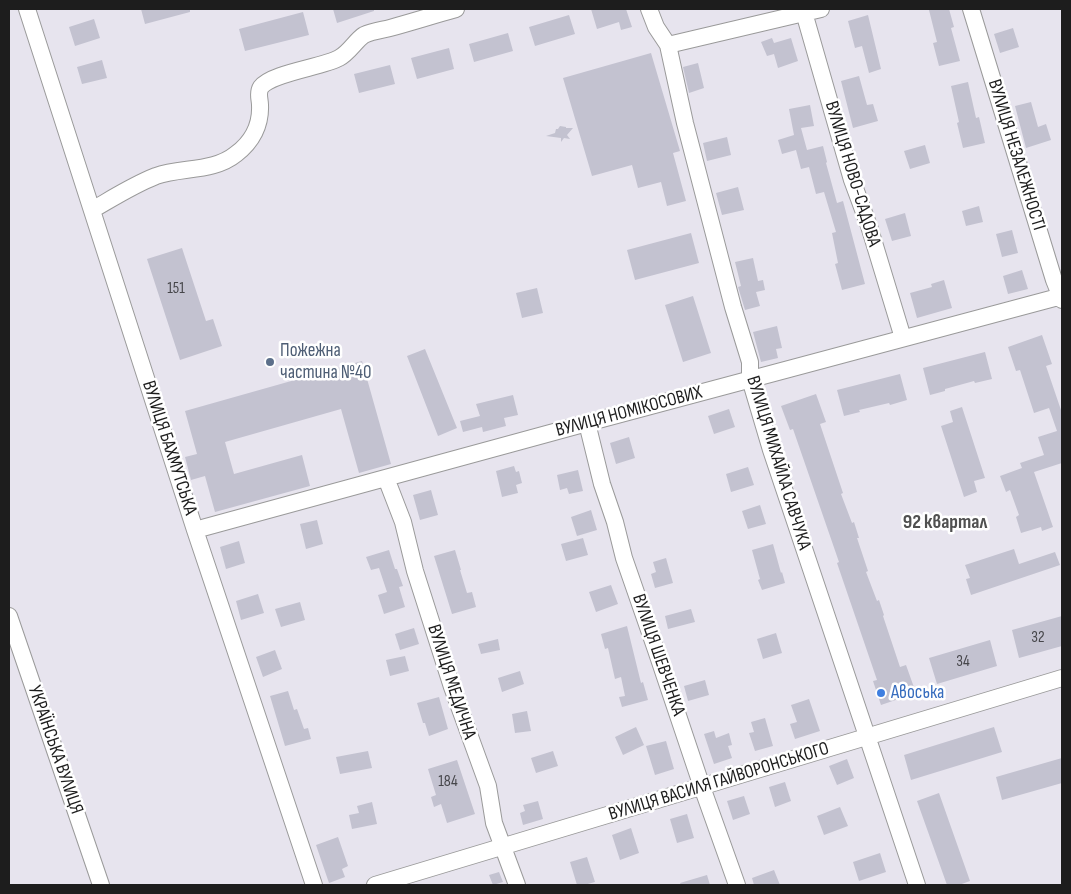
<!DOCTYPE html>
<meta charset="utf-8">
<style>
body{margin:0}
#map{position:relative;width:1071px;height:894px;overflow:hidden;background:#e7e4ee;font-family:"Sofia Sans Condensed",sans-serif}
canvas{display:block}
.frame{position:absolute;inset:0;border:10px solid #1d1d1d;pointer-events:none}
</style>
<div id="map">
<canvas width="1071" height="894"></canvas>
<div class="frame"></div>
</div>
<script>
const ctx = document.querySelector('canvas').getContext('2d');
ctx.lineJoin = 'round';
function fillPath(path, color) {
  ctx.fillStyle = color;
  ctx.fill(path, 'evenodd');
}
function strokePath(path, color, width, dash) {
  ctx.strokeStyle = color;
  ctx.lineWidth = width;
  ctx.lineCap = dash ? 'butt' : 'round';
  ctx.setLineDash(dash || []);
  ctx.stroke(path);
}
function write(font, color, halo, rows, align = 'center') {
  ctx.font = font + ' "Sofia Sans Condensed",sans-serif';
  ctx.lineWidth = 5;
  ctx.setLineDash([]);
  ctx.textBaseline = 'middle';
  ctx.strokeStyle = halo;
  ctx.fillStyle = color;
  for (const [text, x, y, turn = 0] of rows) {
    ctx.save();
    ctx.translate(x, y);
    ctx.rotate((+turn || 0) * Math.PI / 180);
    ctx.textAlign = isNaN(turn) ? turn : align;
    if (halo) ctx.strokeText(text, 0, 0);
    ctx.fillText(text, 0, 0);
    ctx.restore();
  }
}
const building = new Path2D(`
 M 141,9 L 190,9 L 190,12 L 145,24 Z
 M 333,9 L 374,9 L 374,11 L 337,23 Z
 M 591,9 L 626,9 L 632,27 L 621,30 L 619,22 L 597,29 Z
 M 934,9 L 949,9 L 954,27 L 951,28 L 960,61 L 939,66 L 933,43 L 937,42 L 929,10 Z
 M 303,12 L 309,35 L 245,51 L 239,29 Z
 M 569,15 L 575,34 L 535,46 L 529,27 Z
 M 868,15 L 881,69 L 869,73 L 862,46 L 855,48 L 848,21 Z
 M 94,19 L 100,38 L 75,46 L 69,27 Z
 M 1013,28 L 1019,47 L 1000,53 L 994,34 Z
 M 508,33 L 513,51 L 474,62 L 469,44 Z
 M 772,38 L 774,43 L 791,38 L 798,61 L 778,68 L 774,54 L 767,56 L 761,42 Z
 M 449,48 L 454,69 L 417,79 L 411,58 Z
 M 651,53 L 680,151 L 673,153 L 686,201 L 667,206 L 661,182 L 638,188 L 632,165 L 592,176 L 563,78 Z
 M 102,60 L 107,78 L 82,84 L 77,67 Z
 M 698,63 L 704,88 L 689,93 L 683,67 Z
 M 390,65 L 395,84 L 359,93 L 354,74 Z
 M 859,76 L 867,105 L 873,104 L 878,121 L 853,128 L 841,81 Z
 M 968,82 L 976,118 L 979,117 L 985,143 L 963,148 L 957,123 L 959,122 L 951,86 Z
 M 1031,102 L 1038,127 L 1046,124 L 1051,140 L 1026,148 L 1015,106 Z
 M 810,105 L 814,126 L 801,128 L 807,150 L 823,146 L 827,162 L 826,163 L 837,203 L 843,201 L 865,284 L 842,290 L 835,264 L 838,263 L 832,233 L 836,232 L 824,192 L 816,194 L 809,167 L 801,169 L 796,150 L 782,154 L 778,140 L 794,135 L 789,109 Z
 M 560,126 L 566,127 L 566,128 L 573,128 L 567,135 L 570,139 L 564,138 L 561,142 L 561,138 L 546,136 L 555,133 L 556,129 L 558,129 Z
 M 727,137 L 731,155 L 707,161 L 703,143 Z
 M 925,145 L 930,163 L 910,169 L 904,151 Z
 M 738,187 L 744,210 L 722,215 L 716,193 Z
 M 979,206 L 983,222 L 966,226 L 962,211 Z
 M 905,213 L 911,236 L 892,241 L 885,219 Z
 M 1012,230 L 1018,253 L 1002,257 L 996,234 Z
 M 691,233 L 699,263 L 635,280 L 627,250 Z
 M 182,248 L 206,321 L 213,319 L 222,346 L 180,360 L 147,259 Z
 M 753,258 L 758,281 L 763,280 L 765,290 L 756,292 L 760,306 L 745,310 L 738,287 L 741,286 L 735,262 Z
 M 1022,270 L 1028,289 L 1008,294 L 1003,276 Z
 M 944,280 L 952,308 L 917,318 L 910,293 L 932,287 L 931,284 Z
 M 537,288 L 543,313 L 522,318 L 516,293 Z
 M 693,296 L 711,353 L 683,362 L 665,305 Z
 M 777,326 L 782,348 L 776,349 L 778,358 L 761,362 L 753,332 Z
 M 1042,335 L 1052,364 L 1046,366 L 1062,413 L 1062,463 L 1034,472 L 1053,527 L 1042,531 L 1041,527 L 1021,533 L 1016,517 L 1019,515 L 1010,490 L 1006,492 L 1000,476 L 1022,468 L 1020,463 L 1044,455 L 1038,437 L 1057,431 L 1049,408 L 1034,413 L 1020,370 L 1016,371 L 1008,347 Z
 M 425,349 L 457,428 L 438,436 L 407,356 Z
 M 985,352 L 992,379 L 975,383 L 974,381 L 945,389 L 945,391 L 930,395 L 923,368 Z
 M 362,361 L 391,464 L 359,473 L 341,409 L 225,442 L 234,474 L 302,455 L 310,486 L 215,512 L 205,476 L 191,480 L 185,457 L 197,454 L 185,411 Z
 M 900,374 L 907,400 L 890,405 L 889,403 L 859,410 L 860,412 L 844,416 L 837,390 Z
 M 816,394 L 826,422 L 820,424 L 843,493 L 841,494 L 852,523 L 854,522 L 859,538 L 857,538 L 868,571 L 866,572 L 877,601 L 879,600 L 884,615 L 883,616 L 900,667 L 906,665 L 916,693 L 881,705 L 873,681 L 877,680 L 837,563 L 839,562 L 793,429 L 790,430 L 781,406 Z
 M 513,395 L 518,415 L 504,418 L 506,426 L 483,432 L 482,427 L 463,432 L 460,421 L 480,416 L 476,404 Z
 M 962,407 L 985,478 L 974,481 L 977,492 L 964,497 L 941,426 L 953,422 L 950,411 Z
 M 729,409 L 735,427 L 714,434 L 708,416 Z
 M 629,437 L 635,458 L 616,464 L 610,443 Z
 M 514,466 L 516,472 L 519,471 L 522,483 L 516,485 L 518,493 L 502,497 L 496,471 Z
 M 748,467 L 754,485 L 731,492 L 726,474 Z
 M 578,470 L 583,491 L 569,494 L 567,488 L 560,490 L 557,475 Z
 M 431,490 L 438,515 L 420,520 L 413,495 Z
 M 760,505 L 766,524 L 748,529 L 742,511 Z
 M 591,510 L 597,530 L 577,536 L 571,517 Z
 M 317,520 L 323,544 L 306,549 L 300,524 Z
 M 583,538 L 588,555 L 566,561 L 561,544 Z
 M 239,541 L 245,563 L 226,569 L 220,547 Z
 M 773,544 L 781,573 L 782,572 L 785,583 L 762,590 L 758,580 L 760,579 L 752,550 Z
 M 1014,549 L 1019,564 L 1055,552 L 1060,565 L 971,595 L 966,579 L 970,578 L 965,565 Z
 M 389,550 L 395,569 L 397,569 L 403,586 L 399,587 L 405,607 L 384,614 L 378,595 L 387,592 L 379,568 L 371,570 L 366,557 Z
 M 455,550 L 461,570 L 460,570 L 467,593 L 472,592 L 476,607 L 452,614 L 434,556 Z
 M 666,558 L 673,583 L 655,588 L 651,574 L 656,572 L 653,562 Z
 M 611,585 L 618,604 L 596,612 L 589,592 Z
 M 258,594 L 264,613 L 241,620 L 236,601 Z
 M 300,602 L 305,620 L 281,627 L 275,609 Z
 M 691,609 L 695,622 L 668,629 L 665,616 Z
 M 1062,616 L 1062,646 L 1019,658 L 1012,630 Z
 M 627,626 L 641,683 L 643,682 L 648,700 L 622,707 L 619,697 L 625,696 L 621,677 L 615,679 L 608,648 L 605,649 L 601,634 Z
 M 414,628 L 419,644 L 400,650 L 395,634 Z
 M 776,633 L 782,653 L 763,659 L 757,639 Z
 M 498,639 L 500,650 L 481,654 L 478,644 Z
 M 990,640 L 997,666 L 937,684 L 929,658 Z
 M 275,650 L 282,669 L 263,677 L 256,657 Z
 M 405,656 L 409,671 L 390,676 L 386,660 Z
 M 520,671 L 524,684 L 502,692 L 498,678 Z
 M 705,680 L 709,695 L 688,701 L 684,686 Z
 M 288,691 L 294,710 L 297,709 L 304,729 L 308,728 L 311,739 L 285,746 L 270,696 Z
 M 439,697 L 448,729 L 429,736 L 425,723 L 423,723 L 417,703 Z
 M 809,699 L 820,731 L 795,739 L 790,724 L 797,722 L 791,705 Z
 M 527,711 L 531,731 L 515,733 L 512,714 Z
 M 765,718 L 773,746 L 755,751 L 749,733 L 754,732 L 751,722 Z
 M 636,727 L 644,745 L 623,755 L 615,737 Z
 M 994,727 L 1002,752 L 911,780 L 904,755 Z
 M 714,731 L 716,738 L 729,733 L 732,745 L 728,746 L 732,758 L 714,764 L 704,734 Z
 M 666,741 L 674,769 L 655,775 L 646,746 Z
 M 368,751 L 372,768 L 340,774 L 336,757 Z
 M 553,751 L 558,766 L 536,773 L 531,758 Z
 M 1062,758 L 1062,783 L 1002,800 L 996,777 Z
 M 847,759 L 854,778 L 837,785 L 829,766 Z
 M 457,760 L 475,814 L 447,823 L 441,804 L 434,807 L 431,797 L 436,795 L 428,769 Z
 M 785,782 L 791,801 L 775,807 L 769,787 Z
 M 939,793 L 970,881 L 959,885 L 947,885 L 917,801 Z
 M 744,796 L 750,814 L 733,820 L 727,801 Z
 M 538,801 L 543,819 L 523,825 L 520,813 L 525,811 L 523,805 Z
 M 372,802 L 377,824 L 352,829 L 349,815 L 359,813 L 357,806 Z
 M 840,807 L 848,826 L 824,835 L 817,816 Z
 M 687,814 L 694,838 L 677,843 L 670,819 Z
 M 631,828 L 639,853 L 620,860 L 612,835 Z
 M 338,837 L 348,866 L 342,869 L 345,877 L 329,883 L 316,845 Z
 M 880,853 L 886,872 L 859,881 L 853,862 Z
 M 587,857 L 595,882 L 584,885 L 577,885 L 570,862 Z
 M 774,870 L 780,885 L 754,885 L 752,878 Z
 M 499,872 L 503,882 L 493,885 L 489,875 Z
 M 707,875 L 710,885 L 681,885 L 680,883 Z`);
const minor = new Path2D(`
 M 27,9 L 195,530 L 314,885
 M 649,9 L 656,27 L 668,45 L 685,123 L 733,307 L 750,362 L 750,379 L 771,450 L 917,885
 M 803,9 L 852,180 L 869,226 L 903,338
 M 971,9 L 1054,280 L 1062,300
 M 668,45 L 821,9
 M 92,210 C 113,198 133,185 156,176 C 182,167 214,172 236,154 C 252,142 261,125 260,105 C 260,99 257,93 261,87 C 271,73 323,67 339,58 C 349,53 356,40 364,35 C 372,31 382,30 390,28 C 412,22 434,15 456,9
 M 587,423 L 602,484 L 615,522 L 624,558 L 656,650 L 702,787 L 737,885
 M 386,478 L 403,522 L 415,571 L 452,687 L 488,786 L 494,823 L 517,885
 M 195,530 L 587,423 L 1062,296
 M 9,616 L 101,885
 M 375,885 L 1062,678`);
const markers = [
 [270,362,5,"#5c6f8a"],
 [881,693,5,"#3f7fe0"]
];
const numberNames = [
 ["151",176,289],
 ["32",1038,638],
 ["34",963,662],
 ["184",448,782]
];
const streetNames = [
 ["ВУЛИЦЯ НЕЗАЛЕЖНОСТІ",1016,155,73],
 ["ВУЛИЦЯ НОВО-САДОВА",852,174,73],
 ["ВУЛИЦЯ НОМІКОСОВИХ",629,412,-15],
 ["ВУЛИЦЯ БАХМУТСЬКА",169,448,72],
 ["ВУЛИЦЯ МИХАЙЛА САВЧУКА",778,463,73],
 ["ВУЛИЦЯ ШЕВЧЕНКА",658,655,71],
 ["ВУЛИЦЯ МЕДИЧНА",451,682,72],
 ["УКРАЇНСЬКА ВУЛИЦЯ",55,750,71],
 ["ВУЛИЦЯ ВАСИЛЯ ГАЙВОРОНСЬКОГО",719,782,-17]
];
const serviceNames = [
 ["Пожежна",280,351],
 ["частина №40",280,373]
];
const shopNames = [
 ["Авоська",891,693]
];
const neighbourhoodNames = [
 ["92 квартал",945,523]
];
fillPath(building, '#c3c2d0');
strokePath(minor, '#9a9a9a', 18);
strokePath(minor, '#fff', 16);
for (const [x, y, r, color] of markers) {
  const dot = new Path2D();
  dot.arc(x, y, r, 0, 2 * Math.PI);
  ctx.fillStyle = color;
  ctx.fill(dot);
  strokePath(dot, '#fff', 2);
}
write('16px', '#46464a', null, numberNames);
write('19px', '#1d1d1d', '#fff', streetNames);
write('19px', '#4e5e75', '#fff', serviceNames, 'left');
write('19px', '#366cbe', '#fff', shopNames, 'left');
write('bold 20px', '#505050', '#fff', neighbourhoodNames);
</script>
